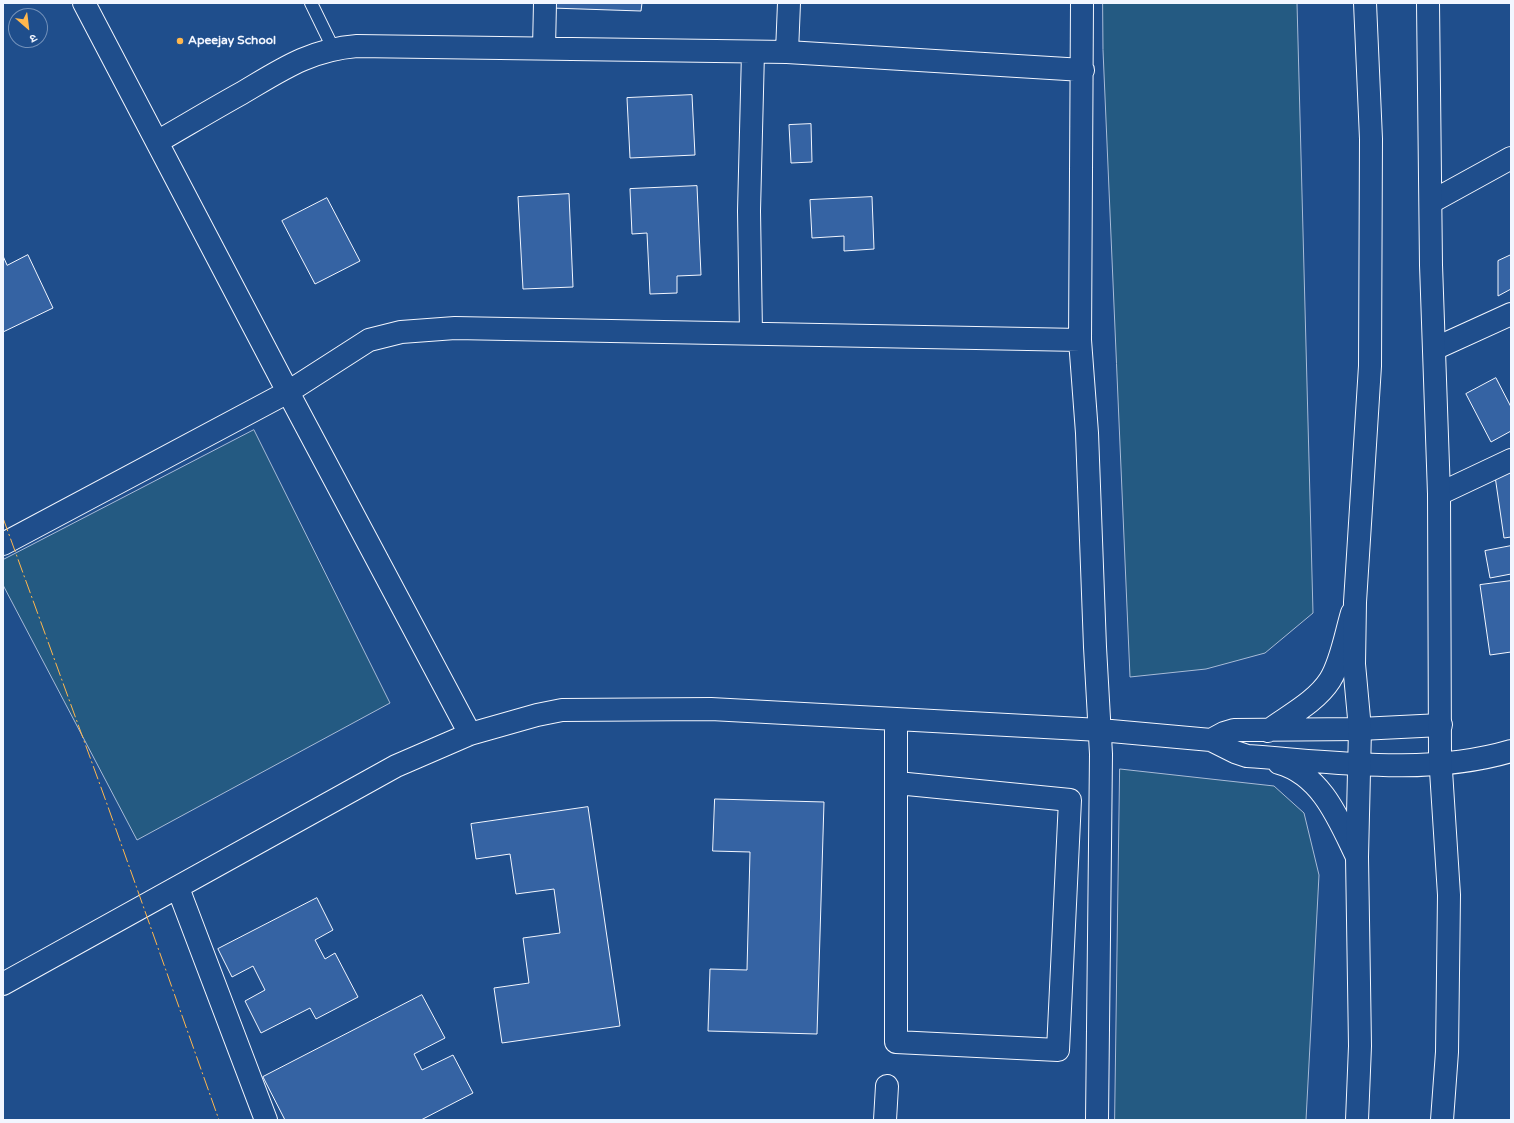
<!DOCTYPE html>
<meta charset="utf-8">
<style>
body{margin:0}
#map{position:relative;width:1514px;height:1123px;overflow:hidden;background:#1f4e8c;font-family:"Varela Round","Noto Sans Devanagari",sans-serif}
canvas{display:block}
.frame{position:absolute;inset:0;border:4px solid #f2f6ff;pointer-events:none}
.north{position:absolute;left:8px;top:8px;width:40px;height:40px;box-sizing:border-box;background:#1f4e8c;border:1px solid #7391ba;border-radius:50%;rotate:152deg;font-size:11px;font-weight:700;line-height:16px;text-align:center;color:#f2f6ff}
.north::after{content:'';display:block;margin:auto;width:14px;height:18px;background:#ffb74d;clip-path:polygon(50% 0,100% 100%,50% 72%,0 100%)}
</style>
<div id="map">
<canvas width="1514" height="1123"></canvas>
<div class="frame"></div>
<div class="north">उ</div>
</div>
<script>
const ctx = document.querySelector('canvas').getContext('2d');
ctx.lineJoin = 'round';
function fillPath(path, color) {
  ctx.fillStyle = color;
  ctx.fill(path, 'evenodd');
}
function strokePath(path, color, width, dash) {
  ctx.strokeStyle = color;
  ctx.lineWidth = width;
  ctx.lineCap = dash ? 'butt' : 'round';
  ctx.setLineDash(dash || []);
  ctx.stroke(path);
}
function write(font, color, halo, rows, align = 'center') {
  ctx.font = font + ' "Varela Round",sans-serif';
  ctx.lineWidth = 3;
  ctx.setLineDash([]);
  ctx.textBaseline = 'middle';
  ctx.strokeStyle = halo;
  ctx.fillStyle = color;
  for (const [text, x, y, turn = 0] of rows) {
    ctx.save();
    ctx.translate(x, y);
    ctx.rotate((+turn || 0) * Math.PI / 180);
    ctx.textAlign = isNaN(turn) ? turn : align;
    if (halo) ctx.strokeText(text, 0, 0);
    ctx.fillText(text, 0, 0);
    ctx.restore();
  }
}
const green = new Path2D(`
 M 1103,3 L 1297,3 L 1313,613 L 1265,653 L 1206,669 L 1130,677 L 1103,50 Z
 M 254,430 L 390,703 L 137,840 L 3,585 L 3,560 Z
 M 1120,769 L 1274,786 L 1304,813 L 1319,875 L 1306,1120 L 1115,1120 Z`);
const building = new Path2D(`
 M 552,3 L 642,3 L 641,11 L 551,8 Z
 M 692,95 L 695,155 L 630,158 L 627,98 Z
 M 811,124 L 812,162 L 791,163 L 789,125 Z
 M 697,186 L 701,275 L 677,276 L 677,293 L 650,294 L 647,233 L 632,234 L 630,189 Z
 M 569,194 L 573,287 L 523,289 L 518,197 Z
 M 872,197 L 874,249 L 844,251 L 844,236 L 812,238 L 810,200 Z
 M 327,198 L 360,261 L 315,284 L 282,221 Z
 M 28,255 L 53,308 L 3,332 L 3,256 L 7,265 Z
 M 1511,255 L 1511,289 L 1498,296 L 1498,261 Z
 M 1496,378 L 1511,407 L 1511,431 L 1491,442 L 1466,394 Z
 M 1511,469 L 1511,537 L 1504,538 L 1495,476 Z
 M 1511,546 L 1511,574 L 1490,578 L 1485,551 Z
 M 1511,581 L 1511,652 L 1490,655 L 1480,585 Z
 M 715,799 L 824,802 L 817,1034 L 708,1031 L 710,969 L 747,970 L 750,852 L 713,851 Z
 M 588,807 L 620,1026 L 502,1043 L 494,988 L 529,983 L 523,938 L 560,933 L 554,889 L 516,894 L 510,854 L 476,859 L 471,824 Z
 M 317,898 L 333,930 L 315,940 L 325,959 L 335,953 L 358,997 L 316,1019 L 310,1008 L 261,1033 L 245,1001 L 265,990 L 253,966 L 232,977 L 218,949 Z
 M 422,995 L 445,1038 L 414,1054 L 422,1070 L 453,1055 L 473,1093 L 421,1120 L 285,1120 L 263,1077 Z`);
const service = new Path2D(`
 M 311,3 L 333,48`);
const minor = new Path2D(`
 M 84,3 L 288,392 L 470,734
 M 1082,3 L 1080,340 L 1087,433 L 1095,647 L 1101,754 L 1097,1120
 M 544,48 L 545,3
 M 787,52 L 789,3
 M 157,142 C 185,126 213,109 242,93 C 281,70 309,50 357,46 L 787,52 L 1083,70
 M 1431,202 L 1511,158
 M 751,333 L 749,211 L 753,52
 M 1434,349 L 1511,314
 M 1439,494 L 1511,460
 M 3,544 L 288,392 L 369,340 L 401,332 L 455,328 L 1080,340
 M 896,719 L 896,1042 L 1058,1050 L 1070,800 L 897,783
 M 1268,731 C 1288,716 1316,702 1330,680 C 1341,663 1346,633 1352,613
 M 1211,740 L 1224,733 L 1234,730 L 1360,729 L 1441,725
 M 1279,763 C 1322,775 1339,820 1357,857
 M 178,888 L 266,1120
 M 3,984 L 396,766 L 470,734 L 537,715 L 562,710 L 711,709 L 1100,730 L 1211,740 L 1235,752 L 1247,756 C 1334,762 1426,776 1511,751
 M 885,1120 L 887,1086`);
const tertiary = new Path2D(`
 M 1428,3 L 1431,265 L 1439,494 L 1440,755 L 1449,895 L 1447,1052 L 1442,1120
 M 1357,1120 L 1360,1046 L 1357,857 L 1360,729 L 1354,664 L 1355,602 L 1370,366 L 1371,139 L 1365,3`);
const power = new Path2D(`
 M 3,518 L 107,804 L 219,1120`);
const markers = [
 [180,41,4,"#ffb74d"]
];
const poiNames = [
 ["Apeejay School",188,41]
];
fillPath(green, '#245a82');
strokePath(green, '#a8bbd7', 1);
fillPath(building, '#3563a3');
strokePath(building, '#f2f6ff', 1);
strokePath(service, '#f2f6ff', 14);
strokePath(minor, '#f2f6ff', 24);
strokePath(tertiary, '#f2f6ff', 24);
strokePath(service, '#1f4e8c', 12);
strokePath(minor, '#1f4e8c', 22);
strokePath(tertiary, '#1f4e8c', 22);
strokePath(power, '#ffb74d', 1, [14, 3, 2, 3]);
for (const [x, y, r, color] of markers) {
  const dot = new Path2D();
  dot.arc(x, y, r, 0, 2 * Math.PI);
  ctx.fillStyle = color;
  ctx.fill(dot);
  strokePath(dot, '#1f4e8c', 1.5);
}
write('bold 12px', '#f2f6ff', '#1f4e8c', poiNames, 'left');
</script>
